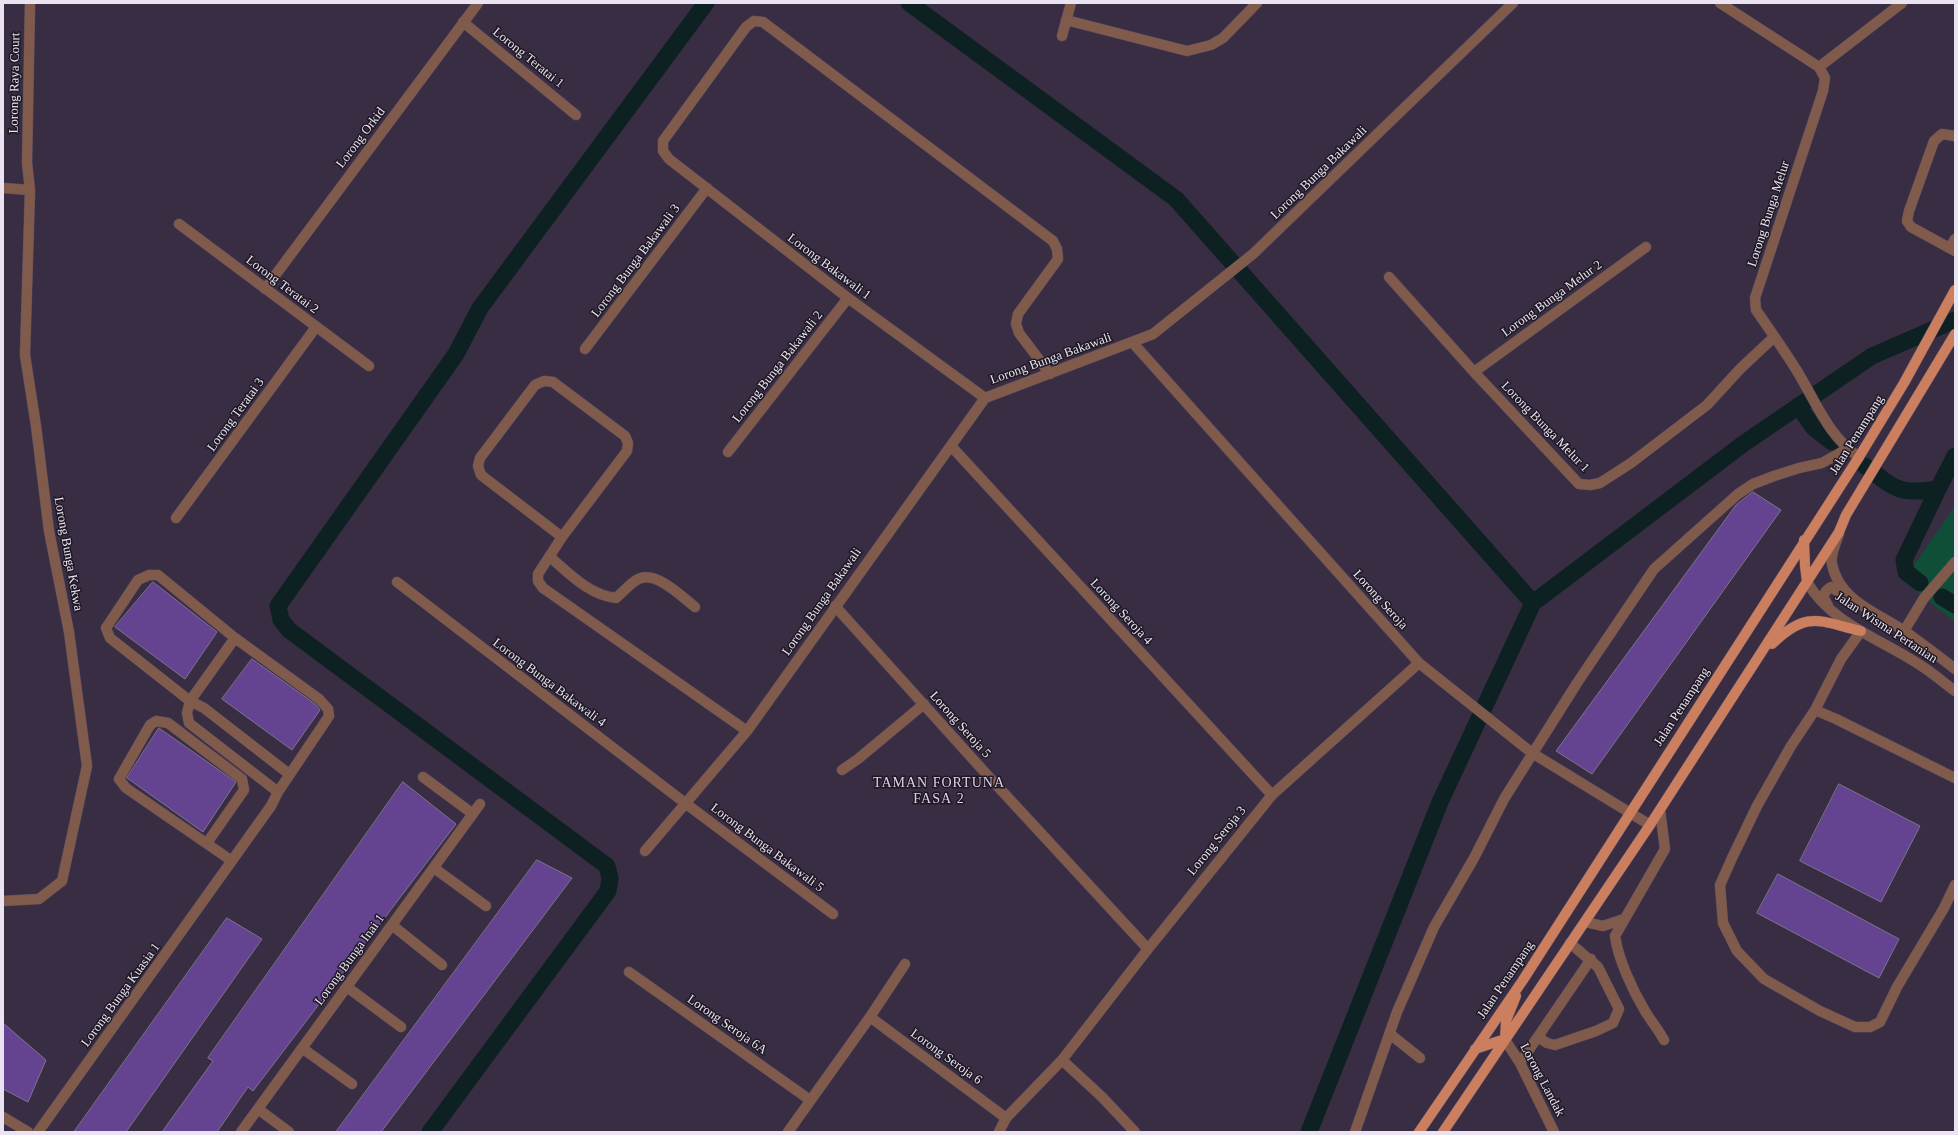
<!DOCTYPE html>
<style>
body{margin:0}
#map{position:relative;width:1958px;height:1135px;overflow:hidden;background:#392d44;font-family:Georgia,serif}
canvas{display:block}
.frame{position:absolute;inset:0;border:4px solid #eae3f2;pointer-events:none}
</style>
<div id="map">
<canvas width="1958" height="1135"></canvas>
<div class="frame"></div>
</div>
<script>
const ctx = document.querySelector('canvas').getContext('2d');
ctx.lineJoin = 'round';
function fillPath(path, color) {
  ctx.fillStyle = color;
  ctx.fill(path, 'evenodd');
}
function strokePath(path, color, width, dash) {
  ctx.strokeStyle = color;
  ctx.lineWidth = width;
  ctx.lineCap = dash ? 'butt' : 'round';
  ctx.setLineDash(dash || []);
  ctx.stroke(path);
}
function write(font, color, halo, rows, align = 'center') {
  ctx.font = font + ' Georgia,serif';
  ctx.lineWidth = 3;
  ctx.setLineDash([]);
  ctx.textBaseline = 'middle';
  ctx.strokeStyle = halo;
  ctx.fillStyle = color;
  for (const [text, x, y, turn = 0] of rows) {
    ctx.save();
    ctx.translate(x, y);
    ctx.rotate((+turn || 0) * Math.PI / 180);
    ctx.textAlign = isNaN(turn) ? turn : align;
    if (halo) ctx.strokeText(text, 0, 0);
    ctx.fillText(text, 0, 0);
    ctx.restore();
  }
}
const green = new Path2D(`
 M 1955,506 L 1955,622 L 1903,581 Z`);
const canal = new Path2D(`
 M 909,3 L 1176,199 L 1533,603
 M 1798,406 L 1814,428 L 1832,442
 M 1865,466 C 1895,489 1899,495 1938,489 L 1955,456
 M 1920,583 L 1906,572 L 1904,560 L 1938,489
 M 1942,597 L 1955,605
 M 430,1132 L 608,891 L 610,878 L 607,866 L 289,630 L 281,620 L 278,606 L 456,354 L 480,308 L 706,3
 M 1309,1132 L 1440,802 L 1533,603 L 1743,444 L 1872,356 L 1955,320`);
const building = new Path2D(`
 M 1753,492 L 1781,510 L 1592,774 L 1556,751 L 1736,505 Z
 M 153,582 L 217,632 L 185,679 L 115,627 Z
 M 252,659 L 315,704 L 320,710 L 292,750 L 222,699 Z
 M 159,728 L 236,782 L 203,832 L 127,778 Z
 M 403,782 L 456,824 L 253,1091 L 248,1087 L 217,1132 L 162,1132 L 213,1061 L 208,1058 Z
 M 1839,784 L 1920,826 L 1881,902 L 1800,861 Z
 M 537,860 L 572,878 L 381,1132 L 336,1132 Z
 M 1778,874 L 1899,939 L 1879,978 L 1757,913 Z
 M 227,918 L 262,939 L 126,1132 L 74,1132 Z
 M 3,1023 L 46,1060 L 28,1102 L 3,1089 Z`);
const minor = new Path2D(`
 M 1720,3 L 1819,67 L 1825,78 L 1823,91 L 1755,298 L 1756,310 C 1770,330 1784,350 1797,371 C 1816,402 1828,436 1859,457
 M 1066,20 L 1187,51 L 1211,45 L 1223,38 L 1257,3
 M 463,22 L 576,115
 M 1062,36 L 1071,3
 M 1819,67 L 1902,3
 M 1955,136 L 1942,134 L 1934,141 L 1909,211 L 1907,221 L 1911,227 L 1955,251
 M 3,188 L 30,190
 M 179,224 L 369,366
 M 1950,248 L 1955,239
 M 1389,277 L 1474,372 L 1579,484 L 1590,485 L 1600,483 L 1631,463 L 1707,405 L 1740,369 L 1774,337
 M 265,289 L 478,3
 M 1133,343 L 1419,663 L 1532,753 L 1650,825
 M 585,349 L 707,188
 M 1474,372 L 1646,247
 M 985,398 L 848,298 L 669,159 L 663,151 L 663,141 L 746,27 L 754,21 L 763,22 L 1053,241 L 1057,249 L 1058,259 L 1018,314 L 1016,324 L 1019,333 L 1050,374
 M 951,446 L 1272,795
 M 728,452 L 848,298
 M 176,518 L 316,327
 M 1839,534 C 1836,542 1830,556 1832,564 C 1839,601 1878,613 1906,632 C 1922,644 1939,656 1955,669
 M 562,537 L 481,475 L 478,466 L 480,458 L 535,385 L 544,381 L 553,382 L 625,436 L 628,443 L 627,451 L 562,537 L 538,574 L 538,581 L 543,588 L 747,731
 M 550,557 C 570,574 589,595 616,598 C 623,592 628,586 635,581 C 653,567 681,596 695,607
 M 397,582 L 685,803 L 833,914
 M 1807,582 C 1832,625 1884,640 1923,667 C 1934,674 1944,683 1955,691
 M 835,606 L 989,777 L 1148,949
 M 1828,606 L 1823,596 L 1826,591 L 1831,587 L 1845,596
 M 1861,631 L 1841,659 L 1815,710 L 1791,746 L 1757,806 L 1732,858 L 1720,885 L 1723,923 L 1737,951 L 1764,979 L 1820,1011 L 1855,1027 L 1870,1027 L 1880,1022 L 1897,987 L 1944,908 L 1955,885
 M 1904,631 L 1924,598 L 1955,562
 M 235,638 L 190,701 L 187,713 L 189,723 L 278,792
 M 1815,710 L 1836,719 L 1955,778
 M 842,770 L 858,759 L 924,704
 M 423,777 L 473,814
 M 1660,810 L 1665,849 L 1615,936 C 1618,959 1633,991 1645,1011 C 1651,1021 1658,1029 1664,1040
 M 207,843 L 244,790 L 242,779 L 168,723 L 156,721 L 150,725 L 119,779 L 126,788 L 232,861
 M 645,851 L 747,731 L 985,398 L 1153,334 L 1253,254 L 1513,3
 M 434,868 L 486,906
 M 3,901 L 39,899 L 62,881 L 87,766 L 69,632 L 49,531 L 36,426 L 25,355 L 30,190 L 27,163 L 30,3
 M 1585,922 L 1603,926 L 1624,919
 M 392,925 L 442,965
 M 629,972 L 810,1100
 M 347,987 L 401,1027
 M 870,1017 L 1006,1118
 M 1390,1034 L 1420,1058
 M 1538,1037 L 1547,1043 L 1555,1045 L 1596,1031 L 1613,1023 L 1619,1009 L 1598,967 L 1570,943
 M 1505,1040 L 1520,1063 L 1554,1132
 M 302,1048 L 352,1084
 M 1062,1060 L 1102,1097 L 1135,1132
 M 1520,1063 L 1591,959
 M 258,1109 L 289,1132
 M 3,1117 L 28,1132
 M 38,1132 L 271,806 L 278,792 L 329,716 L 328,709 L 319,699 L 235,638 L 158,575 L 149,575 L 138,580 L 106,628 L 110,638 L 190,701 L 204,708 L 289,774
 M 241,1132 L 480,804
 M 788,1132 L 870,1017 L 905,964
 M 999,1132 L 1006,1118 L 1062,1060 L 1148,949 L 1272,795 L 1419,663
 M 1355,1132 L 1397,1012 L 1434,927 L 1474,858 L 1504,799 L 1577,683 L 1654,569 L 1738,494 L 1753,484 L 1774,476 L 1799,468 L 1822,463 L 1847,449`);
const major = new Path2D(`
 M 1804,540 L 1805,566 L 1807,582
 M 1772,644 C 1807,610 1819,621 1861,631
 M 1505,1040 L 1506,1021 L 1516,996
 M 1475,1049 L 1499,1041 L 1505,1040
 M 1419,1132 L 1523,980 L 1859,457 L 1904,383 L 1955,290
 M 1443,1132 L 1650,825 L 1839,532 L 1846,515 L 1955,334`);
const streetNames = [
 ["Lorong Teratai 1",528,58,39],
 ["Lorong Raya Court",15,83,-89],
 ["Lorong Orkid",361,138,-53],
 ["Lorong Bunga Bakawali",1319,173,-44],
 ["Lorong Bunga Melur",1769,214,-72],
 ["Lorong Bunga Bakawali 3",636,261,-53],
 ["Lorong Bakawali 1",829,267,37],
 ["Lorong Teratai 2",282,285,37],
 ["Lorong Bunga Melur 2",1552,299,-36],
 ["Lorong Bunga Bakawali",1051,359,-20],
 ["Lorong Bunga Bakawali 2",778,367,-52],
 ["Lorong Teratai 3",236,415,-54],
 ["Lorong Bunga Melur 1",1545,427,46],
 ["Jalan Penampang",1857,435,-58],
 ["Lorong Bunga Kekwa",68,554,80],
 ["Lorong Seroja",1380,600,48],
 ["Lorong Bunga Bakawali",822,602,-55],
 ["Lorong Seroja 4",1121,612,47],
 ["Jalan Wisma Pertanian",1886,628,33],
 ["Lorong Bunga Bakawali 4",549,683,37],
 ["Jalan Penampang",1682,707,-57],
 ["Lorong Seroja 5",960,725,48],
 ["Lorong Seroja 3",1217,841,-51],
 ["Lorong Bunga Bakawali 5",767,848,37],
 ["Lorong Bunga Inai 1",350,960,-54],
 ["Jalan Penampang",1506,980,-56],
 ["Lorong Bunga Kuasia 1",121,995,-54],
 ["Lorong Seroja 6A",727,1025,35],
 ["Lorong Seroja 6",946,1057,36],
 ["Lorong Landak",1542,1080,62]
];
const neighbourhoodNames = [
 ["TAMAN FORTUNA",939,783],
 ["FASA 2",939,799]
];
fillPath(green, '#0f4f37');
strokePath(canal, '#0e2122', 17);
fillPath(building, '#644490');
strokePath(building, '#7d738f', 1);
strokePath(minor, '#554a60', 11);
strokePath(major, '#554a60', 11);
strokePath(minor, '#805b4b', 10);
strokePath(major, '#cb7f5f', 10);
write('13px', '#eae3f2', '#1e1823', streetNames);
ctx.letterSpacing = '1px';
write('14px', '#decfec', '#1e1823', neighbourhoodNames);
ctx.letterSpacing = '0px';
</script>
